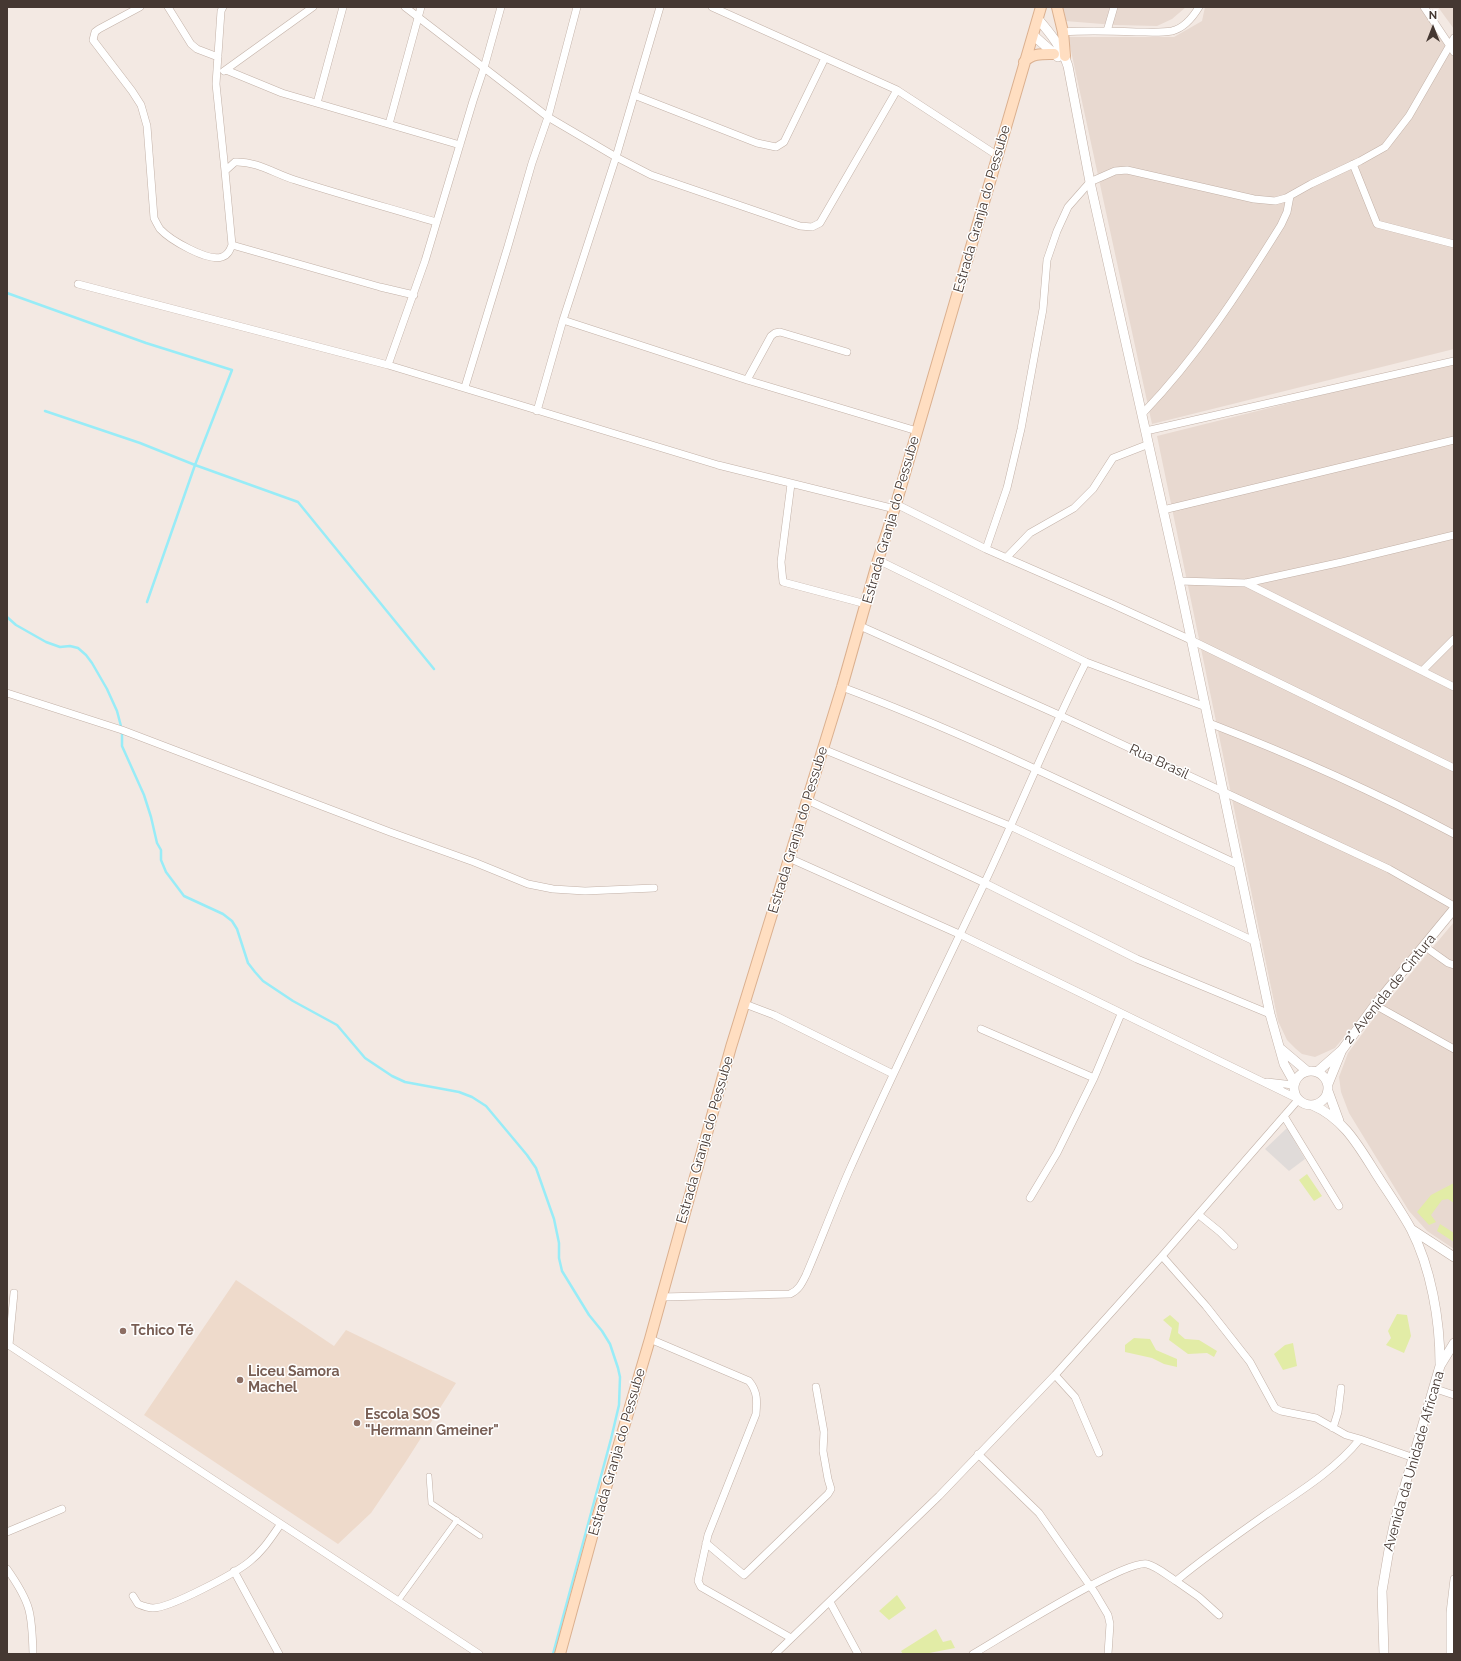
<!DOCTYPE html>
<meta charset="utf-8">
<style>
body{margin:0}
#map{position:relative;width:1461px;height:1661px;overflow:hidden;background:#f3e9e3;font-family:Raleway,sans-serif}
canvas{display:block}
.frame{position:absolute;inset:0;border:8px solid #453832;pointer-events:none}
.north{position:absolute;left:1413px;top:8px;width:40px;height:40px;-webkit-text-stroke:3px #fff;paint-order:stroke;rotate:0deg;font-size:11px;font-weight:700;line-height:16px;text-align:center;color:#453832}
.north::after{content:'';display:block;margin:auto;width:14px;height:18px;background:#453832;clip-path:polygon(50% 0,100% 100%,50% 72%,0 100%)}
</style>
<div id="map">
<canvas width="1461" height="1661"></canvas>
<div class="frame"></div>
<div class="north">N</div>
</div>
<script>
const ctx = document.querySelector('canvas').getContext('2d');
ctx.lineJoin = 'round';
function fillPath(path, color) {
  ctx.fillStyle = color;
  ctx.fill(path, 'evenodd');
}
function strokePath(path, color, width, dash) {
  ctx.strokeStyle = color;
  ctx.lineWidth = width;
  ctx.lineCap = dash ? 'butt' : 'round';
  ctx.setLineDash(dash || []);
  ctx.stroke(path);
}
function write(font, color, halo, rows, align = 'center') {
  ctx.font = font + ' Raleway,sans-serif';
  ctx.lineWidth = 3;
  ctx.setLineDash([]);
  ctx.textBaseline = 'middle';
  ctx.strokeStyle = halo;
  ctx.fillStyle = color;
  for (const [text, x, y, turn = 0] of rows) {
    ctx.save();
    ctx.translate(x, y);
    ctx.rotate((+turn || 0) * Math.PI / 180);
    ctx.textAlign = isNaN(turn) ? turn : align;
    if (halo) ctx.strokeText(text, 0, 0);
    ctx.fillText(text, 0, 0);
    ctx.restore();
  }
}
const residential = new Path2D(`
 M 1062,7 L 1186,7 L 1172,19 L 1157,26 L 1115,25 L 1065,21 Z
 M 1205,7 L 1421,7 L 1454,52 L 1454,349 L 1152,424 L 1068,37 L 1174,37 L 1202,21 Z
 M 1438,7 L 1454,7 L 1454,29 Z
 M 1454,362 L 1454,903 L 1335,1048 L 1315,1057 L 1302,1054 L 1296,1049 L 1287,1040 L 1278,1021 L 1157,436 Z
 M 1454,922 L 1454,1249 L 1427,1231 L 1409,1211 L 1349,1113 L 1341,1092 L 1339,1077 L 1348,1053 L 1377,1014 Z`);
const education = new Path2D(`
 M 236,1280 L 334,1346 L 346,1330 L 456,1383 L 405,1463 L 371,1513 L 338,1544 L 144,1415 Z`);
const green = new Path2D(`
 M 1307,1174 L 1322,1196 L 1314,1201 L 1299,1180 Z
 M 1454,1183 L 1454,1203 L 1448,1199 L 1442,1200 L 1431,1215 L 1436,1222 L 1429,1225 L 1417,1212 L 1431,1195 Z
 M 1440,1224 L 1454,1233 L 1454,1242 L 1437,1231 Z
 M 1397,1314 L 1407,1315 L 1411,1336 L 1404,1353 L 1386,1345 L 1391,1338 L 1388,1331 Z
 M 1170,1315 L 1179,1323 L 1178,1333 L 1185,1339 L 1199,1340 L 1217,1351 L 1214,1357 L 1207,1353 L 1188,1354 L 1169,1340 L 1172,1328 L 1163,1320 Z
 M 1134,1338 L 1150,1339 L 1156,1350 L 1177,1359 L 1177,1367 L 1164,1364 L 1152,1358 L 1125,1352 L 1125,1345 Z
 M 1293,1343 L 1297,1366 L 1283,1370 L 1274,1354 L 1285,1345 Z
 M 897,1595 L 906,1608 L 889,1620 L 879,1611 Z
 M 936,1629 L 943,1642 L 951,1640 L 955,1648 L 924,1654 L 903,1654 L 901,1651 Z`);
const parking = new Path2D(`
 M 1287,1128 L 1305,1159 L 1289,1171 L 1265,1149 Z`);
const stream = new Path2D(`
 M 7,293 L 146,343 L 232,370 L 195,465 L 147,602
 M 45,411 L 140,443 L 195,465 L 298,502 L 434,669
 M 7,617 L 16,625 L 46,642 L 60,647 L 70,646 L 78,648 L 86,655 L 92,663 L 107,689 L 117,711 L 122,730 L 122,746 L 144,795 L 151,817 L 157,843 L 161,850 L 161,860 L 166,872 L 184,896 L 223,914 L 232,921 L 237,929 L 248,963 L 255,972 L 263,981 L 293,1001 L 337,1025 L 365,1058 L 392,1076 L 405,1082 L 459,1092 L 472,1097 L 486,1106 L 527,1155 L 536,1168 L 554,1219 L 559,1243 L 559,1258 L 562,1271 L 589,1315 L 602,1331 L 610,1344 L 618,1368 L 620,1377 L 619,1405 L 611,1439 L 553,1654`);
const pedestrian = new Path2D(`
 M 429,1476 L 431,1503 L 480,1536
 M 398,1601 L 457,1520`);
const minor = new Path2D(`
 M 140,7 L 99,29 L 95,32 L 93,40 L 132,91 L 141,105 L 147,126 L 154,218 C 156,222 158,226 160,229 C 170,240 208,262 222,257 C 228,255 230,250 232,245 L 225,171 L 235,162 C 257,161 275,174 295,180 C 342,195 389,208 436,222
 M 168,7 L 191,44 L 197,49 L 218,57
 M 223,7 L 221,11 L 216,84 L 225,171
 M 405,7 L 548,117 L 616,157 L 651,175 L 800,226 L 812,227 L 820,223 L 897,90
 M 712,7 L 897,90 L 998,156
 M 1424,7 L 1454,52
 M 1107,31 L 1114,7
 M 1063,32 C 1088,30 1112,31 1137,32 C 1148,32 1161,33 1172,31 C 1184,28 1193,17 1199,7
 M 226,70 L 282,93 L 460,145
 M 224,71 L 313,7
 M 634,95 L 757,143 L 776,147 L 784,142 L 825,58
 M 317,103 L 343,7
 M 389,124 L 421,7
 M 1353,164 L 1377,224 L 1454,244
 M 232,245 L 380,287 L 414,295
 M 78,284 L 388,365 L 718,465 L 895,509
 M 563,320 L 616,157 L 660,7
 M 388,365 L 425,261 L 473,101 L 484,68 L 501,7
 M 747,380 L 771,336 L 775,333 L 780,332 L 847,352
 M 465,387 L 508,246 L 532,163 L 548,117 L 577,7
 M 537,411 L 563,320 L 747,380 L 917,431
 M 1143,413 C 1197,357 1240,291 1281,225 L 1287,212 L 1290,196
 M 1146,431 L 1454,361
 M 791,484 L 781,562 L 783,582 L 866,604
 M 896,504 L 986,549 L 1112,604 L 1191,640 L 1454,768
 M 1163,510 L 1454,440
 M 986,549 L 1007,488 L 1021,429 L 1043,309 L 1047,260 L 1057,231 L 1068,207 L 1090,182 L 1115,171 L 1127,170 L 1254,199 L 1275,201 L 1286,198 L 1311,184 L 1360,161 L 1385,147 L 1409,116 L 1454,38
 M 1006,558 L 1030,533 L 1074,508 L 1093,489 L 1113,458 L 1149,444
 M 878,560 L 1086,662 L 1206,707
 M 1179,581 L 1246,583 L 1342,562 L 1454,535
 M 1246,583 L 1454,687
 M 860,626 L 1059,715 L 1389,869 L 1454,906
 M 1422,671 L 1454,639
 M 842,687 C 978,738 1108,804 1239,865
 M 7,693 L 122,730 L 390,832 L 474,862 L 528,884 L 553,889 L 585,891 L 654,888
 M 1209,723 C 1292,755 1375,792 1454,834
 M 823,749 L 1010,826 L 1256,942
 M 807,800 L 985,883 L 1137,959 L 1270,1014
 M 789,858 L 959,934 L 1296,1098
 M 1424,946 L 1448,963 L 1454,965
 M 745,1004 L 774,1015 L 893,1074
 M 1375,1005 L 1454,1049
 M 981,1029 L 1094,1078
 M 1267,1082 L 1293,1085
 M 1284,1116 L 1339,1206
 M 1030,1198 L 1057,1153 L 1094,1078 L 1121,1014
 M 1199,1215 L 1220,1232 L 1234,1246
 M 1162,1256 L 1206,1306 L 1250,1362 L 1275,1408 L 1281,1411 L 1316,1418 L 1346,1435 L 1360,1439
 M 661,1297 L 790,1294 C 799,1290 802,1283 806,1275 C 821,1240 834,1205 849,1171 C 892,1074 939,979 984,884 C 1019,810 1049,735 1086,662
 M 650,1339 L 749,1381 C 758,1392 757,1402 756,1414 L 708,1535 L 698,1581 L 701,1587 L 791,1638
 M 7,1344 L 479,1654
 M 9,1345 L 14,1293
 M 1055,1375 L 1075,1397 L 1099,1453
 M 1433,1388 L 1454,1395
 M 1333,1428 L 1338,1412 L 1341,1388
 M 978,1454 L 1039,1513 L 1095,1593 L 1108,1615 L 1110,1624 L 1108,1654
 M 7,1532 L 62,1509
 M 706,1543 L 744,1575 L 828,1494 L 831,1489 L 828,1479 L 823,1451 L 824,1432 L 816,1387
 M 7,1569 C 31,1603 32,1613 33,1654
 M 234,1571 L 279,1654
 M 1176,1581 L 1199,1597 L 1219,1615
 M 133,1596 L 138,1604 C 143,1606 148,1608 153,1608 C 170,1608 234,1574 249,1562 C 262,1552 271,1538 280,1525
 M 830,1602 L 858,1654
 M 775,1654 L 939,1496 L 1055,1375 L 1162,1256 L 1298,1100
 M 973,1654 C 999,1639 1125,1559 1147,1564 C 1156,1566 1168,1576 1176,1581 C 1205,1557 1235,1536 1265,1515 C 1299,1492 1334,1471 1360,1439 L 1414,1458
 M 1450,1654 L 1450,1613 L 1454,1579`);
const tertiary = new Path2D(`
 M 1038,19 C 1051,34 1062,48 1068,66 L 1090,182 L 1179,581 L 1270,1014 L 1284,1064 L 1294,1082
 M 1033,35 L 1058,57
 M 1281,1049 L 1307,1071
 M1294 1088a17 17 0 1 1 34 0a17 17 0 1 1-34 0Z
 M 1317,1072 L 1342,1050 L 1375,1005 L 1454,909
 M 1328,1084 L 1341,1052
 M 1328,1091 L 1339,1121
 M 1312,1105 C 1343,1118 1358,1145 1375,1172 C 1387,1191 1400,1209 1411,1229 C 1431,1268 1440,1320 1440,1364
 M 1411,1229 L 1454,1257
 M 1384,1654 L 1382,1591 L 1390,1544 L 1396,1516 L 1440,1366 L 1454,1343`);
const secondary = new Path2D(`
 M 1057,7 L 1063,32 L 1065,56
 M 1024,62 C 1032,53 1043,54 1054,54
 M 560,1654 L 598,1515 L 650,1339 L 731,1047 L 842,687 L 878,560 L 896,504 L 1041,7`);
const markers = [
 [123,1331,4,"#8d6e63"],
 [240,1380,4,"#8d6e63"],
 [357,1423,4,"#8d6e63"]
];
const streetNames = [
 ["Estrada Granja do Pessube",982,209,-74],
 ["Estrada Granja do Pessube",891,520,-74],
 ["Rua Brasil",1159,762,25],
 ["Estrada Granja do Pessube",798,830,-73],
 ["2° Avenida de Cintura",1390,989,-51],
 ["Estrada Granja do Pessube",705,1140,-74],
 ["Estrada Granja do Pessube",617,1452,-74],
 ["Avenida da Unidade Africana",1414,1461,-74]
];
const educationNames = [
 ["Tchico Té",131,1331],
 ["Liceu Samora",248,1372],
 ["Machel",248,1388],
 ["Escola SOS",365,1415],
 ["\"Hermann Gmeiner\"",365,1431]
];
fillPath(residential, '#e8d9d0');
fillPath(education, '#eedacb');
fillPath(green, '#e2eca6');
fillPath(parking, '#e0dbd9');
strokePath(stream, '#98ecf7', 2.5);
strokePath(pedestrian, '#c2b1a7', 6);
strokePath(minor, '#c2b1a7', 8);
strokePath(tertiary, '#c2b1a7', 10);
strokePath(secondary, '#dbb08f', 12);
strokePath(pedestrian, '#fff', 5);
strokePath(minor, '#fff', 7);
strokePath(tertiary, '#fff', 9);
strokePath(secondary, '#ffdec1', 10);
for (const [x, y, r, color] of markers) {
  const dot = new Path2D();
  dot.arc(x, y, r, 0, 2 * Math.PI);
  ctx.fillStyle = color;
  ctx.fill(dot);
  strokePath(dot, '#fff', 1.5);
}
write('14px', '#453832', '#fff', streetNames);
write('bold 14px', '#785e54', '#fff', educationNames, 'left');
</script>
